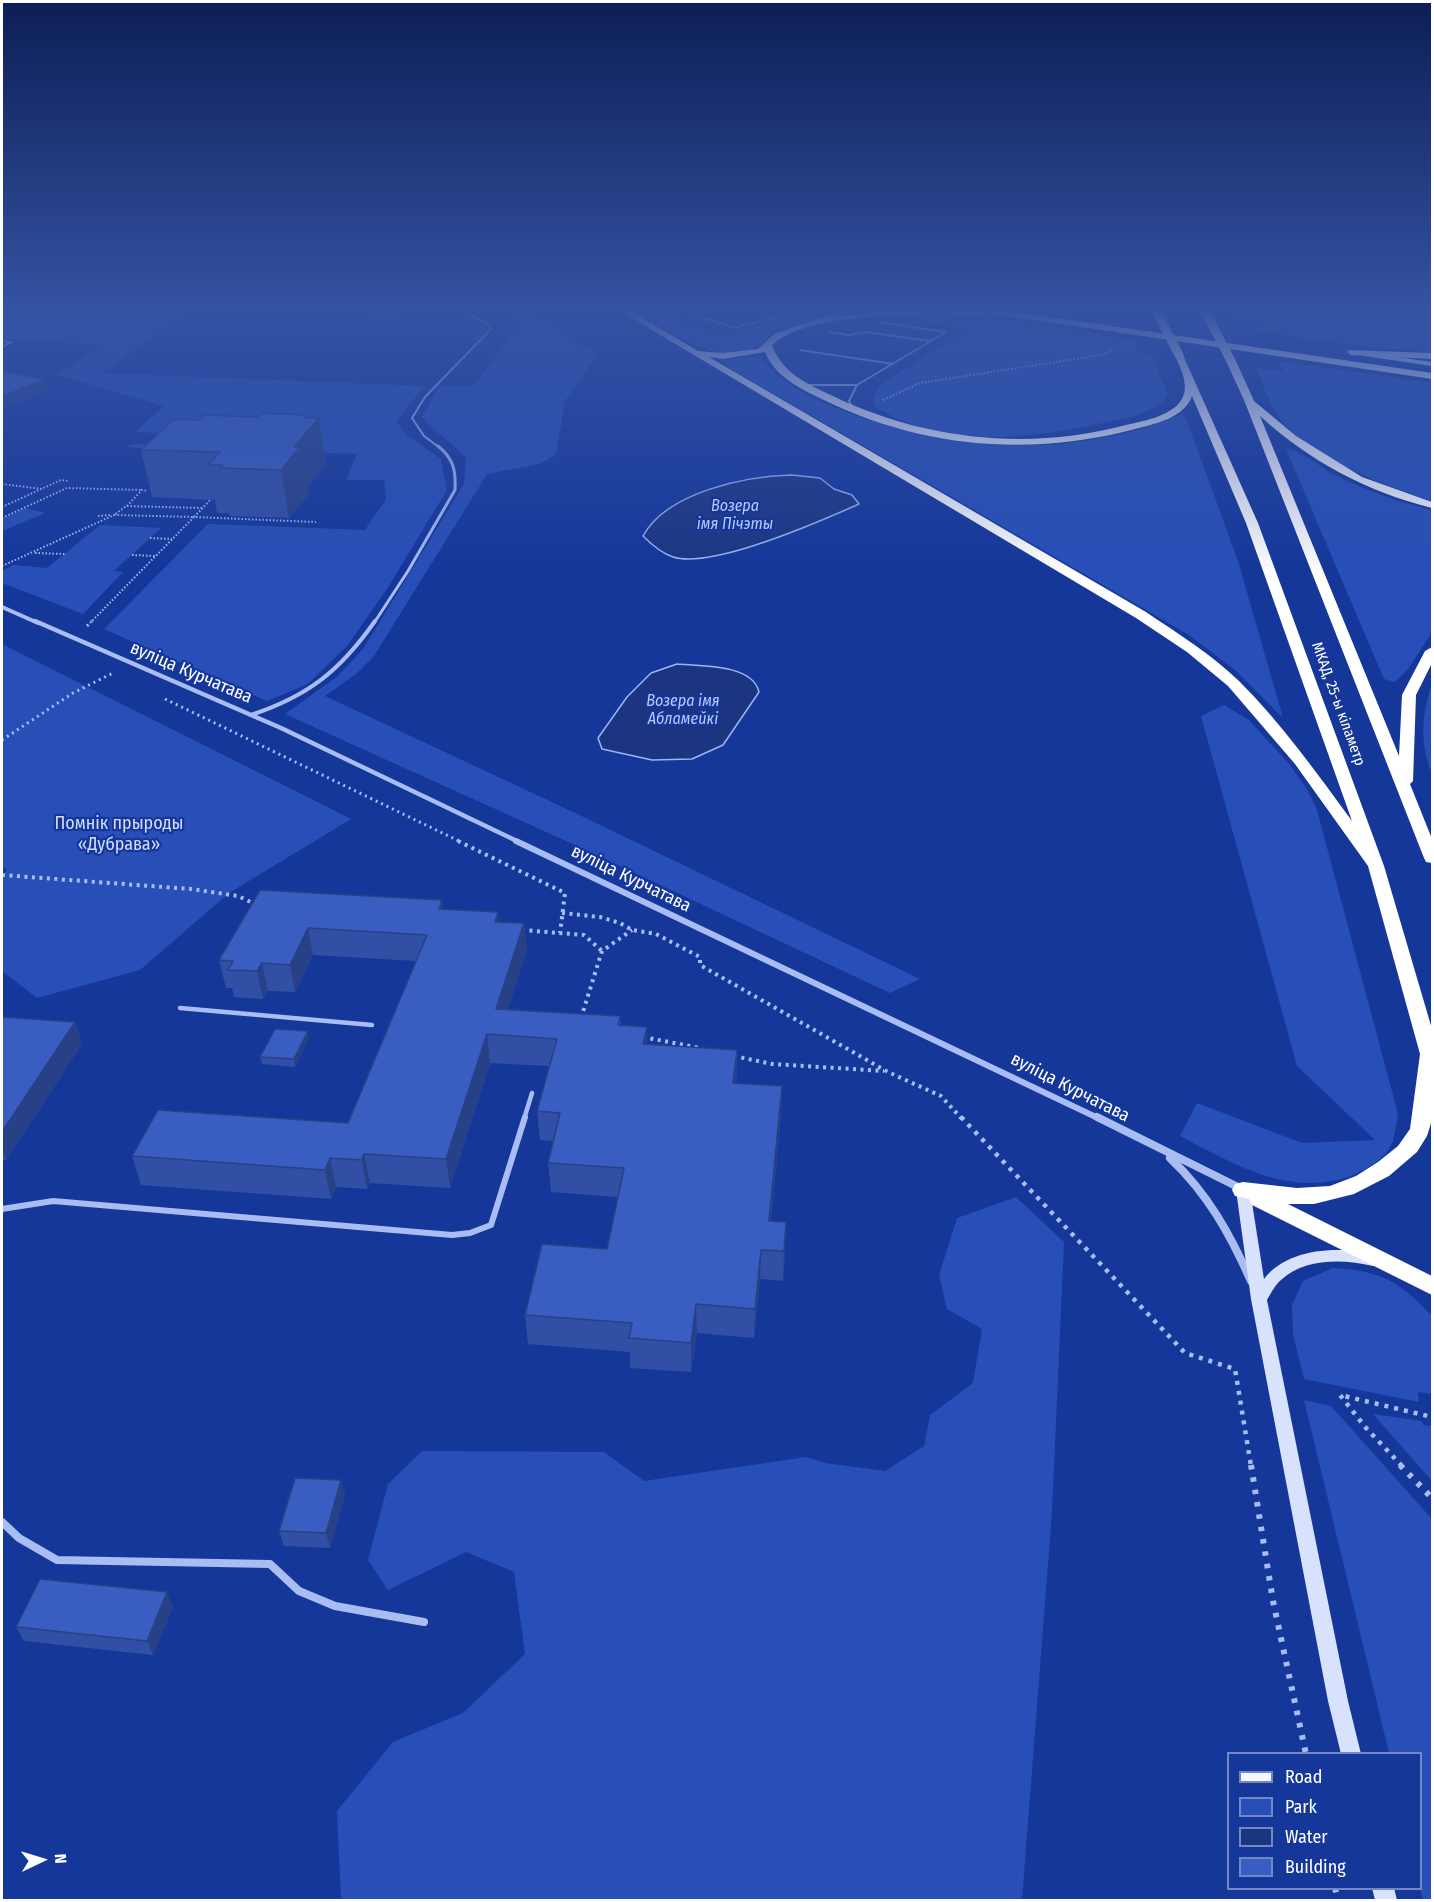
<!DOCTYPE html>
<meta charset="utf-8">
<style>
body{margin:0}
#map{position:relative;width:1434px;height:1902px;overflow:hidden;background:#15379a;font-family:"Fira Sans Condensed",sans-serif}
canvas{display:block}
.frame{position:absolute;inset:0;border:3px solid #fff;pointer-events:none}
.legend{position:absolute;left:1227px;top:1752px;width:195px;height:138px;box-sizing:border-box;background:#15379a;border:2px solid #7387c2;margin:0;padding:8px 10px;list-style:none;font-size:18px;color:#fff}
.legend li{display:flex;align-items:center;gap:12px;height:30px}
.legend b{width:30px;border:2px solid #7387c2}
.north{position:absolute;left:12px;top:1830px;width:60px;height:60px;-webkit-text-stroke:4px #15379a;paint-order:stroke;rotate:86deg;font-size:16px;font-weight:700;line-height:24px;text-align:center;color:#fff}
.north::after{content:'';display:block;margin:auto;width:21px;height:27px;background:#fff;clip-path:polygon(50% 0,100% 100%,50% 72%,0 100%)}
</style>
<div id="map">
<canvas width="1434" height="1902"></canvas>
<div class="frame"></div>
<ul class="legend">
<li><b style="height:8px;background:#f5f7ff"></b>Road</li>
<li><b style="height:16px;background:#284fb8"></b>Park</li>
<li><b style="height:16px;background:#1b3581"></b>Water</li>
<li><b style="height:16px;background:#395dc0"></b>Building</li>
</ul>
<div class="north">N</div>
</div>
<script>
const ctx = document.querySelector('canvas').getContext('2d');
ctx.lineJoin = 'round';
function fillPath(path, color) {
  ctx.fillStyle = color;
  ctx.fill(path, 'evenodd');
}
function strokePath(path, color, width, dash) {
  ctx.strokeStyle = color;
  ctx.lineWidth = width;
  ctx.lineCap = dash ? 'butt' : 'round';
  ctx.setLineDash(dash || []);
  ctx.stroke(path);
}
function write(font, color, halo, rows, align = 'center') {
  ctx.font = font + ' "Fira Sans Condensed",sans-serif';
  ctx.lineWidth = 4.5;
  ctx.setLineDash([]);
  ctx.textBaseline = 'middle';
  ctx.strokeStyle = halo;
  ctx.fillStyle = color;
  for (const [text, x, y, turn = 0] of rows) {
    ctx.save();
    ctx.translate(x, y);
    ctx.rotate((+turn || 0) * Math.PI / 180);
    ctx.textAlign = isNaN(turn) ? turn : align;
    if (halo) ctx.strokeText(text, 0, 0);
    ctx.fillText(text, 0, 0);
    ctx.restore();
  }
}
const green = new Path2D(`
 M 34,308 L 193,308 L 101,373 L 425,386 L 400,416 L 397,423 L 407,435 L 441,459 L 447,490 L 387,589 L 347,646 L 308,684 L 267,701 L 104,629 L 208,524 L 365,530 L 386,499 L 384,480 L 346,480 L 357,454 L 280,451 L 260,454 L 126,447 L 134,444 L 236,447 L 247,436 L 135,432 L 164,406 L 56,375 L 102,345 L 2,339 L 2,315 Z
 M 496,308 L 525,308 L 597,354 L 565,401 L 556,454 L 540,464 L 487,474 L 374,656 L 356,674 L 325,696 L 571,811 L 920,979 L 890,993 L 586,850 L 285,714 L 338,676 L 363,649 L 464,484 L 466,458 C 453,443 435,433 422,417 L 439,386 L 473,386 L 523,321 Z
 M 819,308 L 829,310 C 818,321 797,323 782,328 C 771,332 766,341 757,347 C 725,367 685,339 657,325 L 665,315 L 683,318 L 676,321 L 722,334 Z
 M 1225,308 L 1432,308 L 1432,352 L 1375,348 L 1244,329 L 1256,327 L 1261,324 L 1260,319 L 1232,318 Z
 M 933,316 L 995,318 L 1136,340 L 1136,352 L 1151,354 L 1168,395 C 1153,415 1127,418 1103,423 C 1030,439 943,449 876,407 L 873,398 L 880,385 L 968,329 L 880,317 Z
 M 760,356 C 778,383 812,399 842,410 C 949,452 1077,460 1184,413 L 1238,561 L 1283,718 L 1235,670 L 1189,635 L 728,367 L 722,360 Z
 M 1279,361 L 1432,383 L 1432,501 C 1385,485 1320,463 1285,425 C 1271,410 1264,387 1256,368 L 1283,371 Z
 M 1286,449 C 1303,451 1319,467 1335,475 C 1366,491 1399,502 1432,510 L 1432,632 L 1408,669 L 1395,682 L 1384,679 Z
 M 25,508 L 45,513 L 2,531 L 2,519 Z
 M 100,525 L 161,528 L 114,571 L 123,572 L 83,614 L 2,583 L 2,571 L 13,565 L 47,568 Z
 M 2,644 L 351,819 L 229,893 L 140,970 L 37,998 L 2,971 L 2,877 L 7,869 L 2,868 Z
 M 1432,685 L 1432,774 C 1420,746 1421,714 1432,685 Z
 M 1224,705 L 1249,720 L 1289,764 L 1307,789 L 1317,810 L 1398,1114 C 1396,1125 1395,1140 1389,1149 C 1379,1163 1363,1171 1348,1177 C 1287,1197 1232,1163 1180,1136 L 1197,1103 L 1302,1143 L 1375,1140 L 1297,1066 L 1201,716 Z
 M 1016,1197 L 1064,1242 L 1052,1512 L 1022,1900 L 341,1900 L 337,1811 L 393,1742 L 463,1713 L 525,1654 L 514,1572 L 466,1552 L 388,1590 L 368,1560 L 388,1484 L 422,1451 L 604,1452 L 644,1481 L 806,1457 L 825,1463 L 885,1471 L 924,1446 L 930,1415 L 973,1383 L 982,1329 L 947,1309 L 939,1275 L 957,1218 Z
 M 1333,1268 C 1382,1271 1399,1281 1432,1316 L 1432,1394 L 1418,1392 L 1419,1402 L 1304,1379 L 1293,1334 L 1292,1305 L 1303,1281 Z
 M 1304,1400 L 1331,1406 L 1432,1519 L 1432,1900 L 1423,1900 L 1420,1889 L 1420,1754 L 1389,1753 Z
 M 1373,1414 L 1422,1421 L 1423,1425 L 1432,1426 L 1432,1481 Z`);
const water = new Path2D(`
 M 792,475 L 820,478 L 834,489 L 852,495 L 859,504 C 821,521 711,569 673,557 C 661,553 651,544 643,536 C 667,492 746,476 792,475 Z
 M 677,664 C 700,666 753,664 759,692 L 723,745 L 692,759 L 652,760 L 602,749 L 598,738 L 627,697 L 651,673 Z`);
const pathFar4 = new Path2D(`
 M 883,400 L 920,383 L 1101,355 L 1117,348
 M 2,484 L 42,489
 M 127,506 L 142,490 L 148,491
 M 2,507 L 61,480 L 69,481
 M 202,508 L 126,506 L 114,515 L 194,517 L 214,496
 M 98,516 L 110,515
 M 2,518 L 67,488 L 142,490
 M 150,538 L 172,539
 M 35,553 L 65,554
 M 132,555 L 155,556
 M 2,566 L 114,515
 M 90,623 L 194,517 L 316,522`);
const pathFar3 = new Path2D(`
 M 87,626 L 92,621
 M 165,699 L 461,842
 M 2,740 L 73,693 L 113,673`);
const pathFar2 = new Path2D(`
 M 458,841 L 565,893 L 560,933
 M 2,875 L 191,889 L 238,896 L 255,904
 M 562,913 L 600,917 L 620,923 L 632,930 L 656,934 L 700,957 L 700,965 L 888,1072 L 941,1096 L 962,1119
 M 522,930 L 584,935 L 602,951
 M 581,1018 L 602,951 L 632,930
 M 643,1037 L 700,1048
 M 734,1056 L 772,1064 L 884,1071`);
const pathFar1 = new Path2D(`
 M 961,1117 L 1185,1353 L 1235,1369 L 1251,1466
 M 1402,1466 L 1366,1428 L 1340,1395 L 1432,1417`);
const path = new Path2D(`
 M 1251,1465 L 1273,1601 L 1306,1754
 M 1400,1465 L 1432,1498
 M 1335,1888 L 1338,1900`);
const laneFar5 = new Path2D(`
 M 672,308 L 735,328 L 802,310 L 797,308
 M 683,310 L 709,308
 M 700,312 L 721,310
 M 824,319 L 837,313 L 838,308
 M 648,326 L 657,314 L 675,311
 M 829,332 L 849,335 L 865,332 L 931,341
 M 2,341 L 12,342 L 2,347
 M 800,350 L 893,364
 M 806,385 L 857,385
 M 853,409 L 849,401 L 857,385 L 946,332 L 879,322
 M 440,448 L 424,436 L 412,418 L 425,397 L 491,329 L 487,323 L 454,308`);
const laneFar4 = new Path2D(`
 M 374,623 L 408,571 L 455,490 C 456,471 454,459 438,446`);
const laneFar3 = new Path2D(`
 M 251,715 C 308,696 340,671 375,621`);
const laneFar2 = new Path2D(`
 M 180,1008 L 372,1025
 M 524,1119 L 532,1093`);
const laneFar1 = new Path2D(`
 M 2,1209 L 53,1201 L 452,1235 L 470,1233 L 491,1225 L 525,1117`);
const lane = new Path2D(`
 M 2,1522 L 19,1538 L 57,1560 L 270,1564 L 299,1591 L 335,1606 L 424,1622`);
const streetFar3 = new Path2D(`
 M 2,607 L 38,623`);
const streetFar2 = new Path2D(`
 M 35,621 L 281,728 L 519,842`);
const streetFar1 = new Path2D(`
 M 516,841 L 1100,1119`);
const street = new Path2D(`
 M 1097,1117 L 1242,1189
 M 1170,1158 C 1208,1194 1230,1234 1251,1281`);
const secondary = new Path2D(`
 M 1243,1185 L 1248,1186 L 1250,1190 L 1264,1279 C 1288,1247 1343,1245 1378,1256 L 1381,1260 L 1378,1264 L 1373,1266 C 1343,1259 1305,1258 1281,1280 C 1275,1285 1271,1293 1267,1300 L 1348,1701 L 1361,1754 L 1341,1754 L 1328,1701 L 1251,1299 L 1236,1190 L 1238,1186 Z
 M 1372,1888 L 1394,1888 L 1397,1900 L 1375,1900 Z`);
const primary = new Path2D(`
 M 1361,352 L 1432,362 L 1432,366 L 1364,356 Z`);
const highway = new Path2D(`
 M 615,308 L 625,308 L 698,351 L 723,353 L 758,349 L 774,334 L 819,318 L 902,310 L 971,310 L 967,308 L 989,308 L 1432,373 L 1432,379 L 987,313 L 983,315 C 931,315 811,309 772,345 C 782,373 807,384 833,396 C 924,440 1028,451 1126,425 C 1143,421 1168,417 1180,402 C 1191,387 1181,370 1175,355 L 1182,353 L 1258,523 L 1384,866 L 1432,1029 L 1432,1120 L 1427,1136 L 1417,1152 L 1389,1176 L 1354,1194 L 1314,1204 L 1288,1204 L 1432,1276 L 1432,1295 L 1252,1205 L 1249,1199 L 1235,1196 L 1232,1190 L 1235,1184 L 1243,1182 L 1297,1188 L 1330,1186 L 1356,1176 L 1378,1162 L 1398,1146 L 1410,1129 L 1420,1054 L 1368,866 L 1295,764 L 1228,686 L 1187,652 L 1136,618 ZM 765,352 C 775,377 801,389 824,400 C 922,448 1030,457 1135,429 C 1155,424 1184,418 1192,396 L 1246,523 L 1352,821 C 1317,773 1281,723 1239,681 C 1211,654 1177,633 1146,612 L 709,357 L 723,359 Z
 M 1199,308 L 1207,308 L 1212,321 L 1206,321 Z
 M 1348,350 L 1432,353 L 1432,359 L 1351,355 L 1347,352 Z
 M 1228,359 L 1236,361 L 1254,401 L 1296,436 L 1362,477 L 1432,502 L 1432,508 C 1368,492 1309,461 1260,416 L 1399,756 L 1402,695 L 1425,651 L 1432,647 L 1432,663 L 1416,695 L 1413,781 L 1410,784 L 1432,839 L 1432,863 L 1426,862 L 1424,858 L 1244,400 L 1226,361 Z`);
const highwayBridge = new Path2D(`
 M 1157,313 L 1179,355
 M 1209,319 L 1231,361`);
const wall = new Path2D(`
 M 373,308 L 411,308 L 400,318 L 368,317 L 368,312 Z
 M 258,417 L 319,418 L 326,464 L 307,488 L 308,495 L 289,518 L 230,516 L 229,513 L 217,513 L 215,500 L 152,497 L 141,450 L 199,420 Z
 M 260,890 L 443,909 L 499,922 L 524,923 L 527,950 L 508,1009 L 620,1016 L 621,1025 L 647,1044 L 737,1050 L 736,1083 L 782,1086 L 781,1115 L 771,1221 L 785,1251 L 783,1281 L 760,1279 L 754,1338 L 697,1333 L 691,1372 L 630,1368 L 630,1352 L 528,1344 L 525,1315 L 607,1249 L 618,1197 L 551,1192 L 548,1163 L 554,1141 L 540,1140 L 537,1111 L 549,1066 L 490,1063 L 450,1188 L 370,1183 L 367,1189 L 336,1187 L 331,1199 L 141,1185 L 132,1156 L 348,1123 L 416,961 L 313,955 L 295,992 L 268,991 L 263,999 L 234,997 L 232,988 L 226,988 L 219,960 Z
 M 2,1017 L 75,1022 L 82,1044 L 6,1160 L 2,1160 Z
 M 309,1038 L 295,1067 L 262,1064 L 260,1057 Z
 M 341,1480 L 345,1495 L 330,1548 L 284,1546 L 279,1531 Z
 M 173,1607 L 153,1655 L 24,1641 L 16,1627 Z`);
const shadedWall = new Path2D(`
 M 406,308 L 411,308 L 400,318 L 400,314 Z
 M 45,380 L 48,392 L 2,409 L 2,396 Z
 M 306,415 L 309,430 L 319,418 L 326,464 L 307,488 L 308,495 L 289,518 L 281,470 L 294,447 L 304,418 Z
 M 442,900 L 446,927 L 439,909 Z
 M 498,912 L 500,939 L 495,922 Z
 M 524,923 L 527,950 L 499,1037 L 496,1009 Z
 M 308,928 L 313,955 L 295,992 L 290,965 Z
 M 262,963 L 268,991 L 263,999 L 257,971 Z
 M 75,1022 L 82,1044 L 6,1160 L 2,1150 L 2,1132 Z
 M 647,1027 L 648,1055 L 643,1044 Z
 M 308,1031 L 309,1038 L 295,1067 L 294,1059 Z
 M 487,1034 L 490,1063 L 450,1188 L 446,1159 Z
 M 737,1050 L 737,1078 L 733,1111 L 733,1083 Z
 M 782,1086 L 781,1115 L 768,1250 L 769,1221 Z
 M 364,1154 L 370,1183 L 367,1189 L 362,1160 Z
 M 330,1158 L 336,1187 L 331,1199 L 325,1170 Z
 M 786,1222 L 785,1251 L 783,1281 L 784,1251 Z
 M 761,1250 L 760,1279 L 754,1338 L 755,1309 Z
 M 696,1304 L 697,1333 L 691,1372 L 691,1343 Z
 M 341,1480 L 345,1495 L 330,1548 L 326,1533 Z
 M 167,1592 L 173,1607 L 153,1655 L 147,1641 Z`);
const building = new Path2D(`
 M 373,308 L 406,308 L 400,314 L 368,312 Z
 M 2,371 L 45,380 L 2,396 Z
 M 261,413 L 306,415 L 304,418 L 319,418 L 294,447 L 300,447 L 281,470 L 220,468 L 223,465 L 208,465 L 220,452 L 141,450 L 174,419 L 199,420 L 204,415 L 258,417 Z
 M 260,890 L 442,900 L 439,909 L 498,912 L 495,922 L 524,923 L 496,1009 L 620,1016 L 618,1025 L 647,1027 L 643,1044 L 737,1050 L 733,1083 L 782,1086 L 769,1221 L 786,1222 L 784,1251 L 761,1250 L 755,1309 L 696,1304 L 691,1343 L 629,1338 L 632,1323 L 525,1315 L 542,1244 L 607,1249 L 624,1168 L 548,1163 L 560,1113 L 537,1111 L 557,1039 L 487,1034 L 446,1159 L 364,1154 L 362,1160 L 330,1158 L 325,1170 L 132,1156 L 158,1110 L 348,1123 L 427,935 L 308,928 L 290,965 L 262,963 L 257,971 L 228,970 L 233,961 L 219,960 Z
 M 2,1017 L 75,1022 L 2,1132 Z
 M 275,1029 L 308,1031 L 294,1059 L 260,1057 Z
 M 295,1478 L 341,1480 L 326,1533 L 279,1531 Z
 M 40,1579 L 167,1592 L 147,1641 L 16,1627 Z`);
const farStreetnames = [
 ["МКАД, 25-ы кіламетр",1338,704,70]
];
const farWaternames = [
 ["Возера",735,507],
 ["імя Пічэты",735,525],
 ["Возера імя",683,702],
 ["Абламейкі",683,720]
];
const streetNames = [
 ["вуліца Курчатава",191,673,23],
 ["вуліца Курчатава",631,879,26],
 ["вуліца Курчатава",1070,1088,27]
];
const parkNames = [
 ["Помнік прыроды",119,824],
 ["«Дубрава»",119,845]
];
fillPath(green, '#284fb8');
fillPath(water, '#1b3581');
strokePath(water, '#9cb5f5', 1.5);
strokePath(pathFar4, '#a9bdf3', 2, [1.5, 2]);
strokePath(pathFar3, '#a9bdf3', 3, [2, 4]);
strokePath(pathFar2, '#a9bdf3', 4, [3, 4.5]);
strokePath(pathFar1, '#a9bdf3', 4.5, [4, 6]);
strokePath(path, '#a9bdf3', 6, [4.5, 8]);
strokePath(laneFar5, '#a9bdf3', 2);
strokePath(laneFar4, '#a9bdf3', 3);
strokePath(laneFar3, '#a9bdf3', 4);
strokePath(laneFar2, '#a9bdf3', 4.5);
strokePath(laneFar1, '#a9bdf3', 6);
strokePath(lane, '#a9bdf3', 8);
strokePath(streetFar3, '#a9bdf3', 4);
strokePath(streetFar2, '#a9bdf3', 4.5);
strokePath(streetFar1, '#a9bdf3', 6);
strokePath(street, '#a9bdf3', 8);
fillPath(secondary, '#d8e2fc');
fillPath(primary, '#f5f7ff');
fillPath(highway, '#fff');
strokePath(highwayBridge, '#fff', 9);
fillPath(wall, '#3150a5');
fillPath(shadedWall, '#284186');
fillPath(building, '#395dc0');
strokePath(building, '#284186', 1.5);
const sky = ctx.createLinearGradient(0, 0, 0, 574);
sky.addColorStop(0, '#0c1e55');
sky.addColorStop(0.54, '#3553a3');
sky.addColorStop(1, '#3553a300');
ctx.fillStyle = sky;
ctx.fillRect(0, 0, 1434, 574);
write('15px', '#fff', '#15379a', farStreetnames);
write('italic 16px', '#b6c9f9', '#15379a', farWaternames);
write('18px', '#fff', '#15379a', streetNames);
write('18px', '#d1ddfd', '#15379a', parkNames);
</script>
